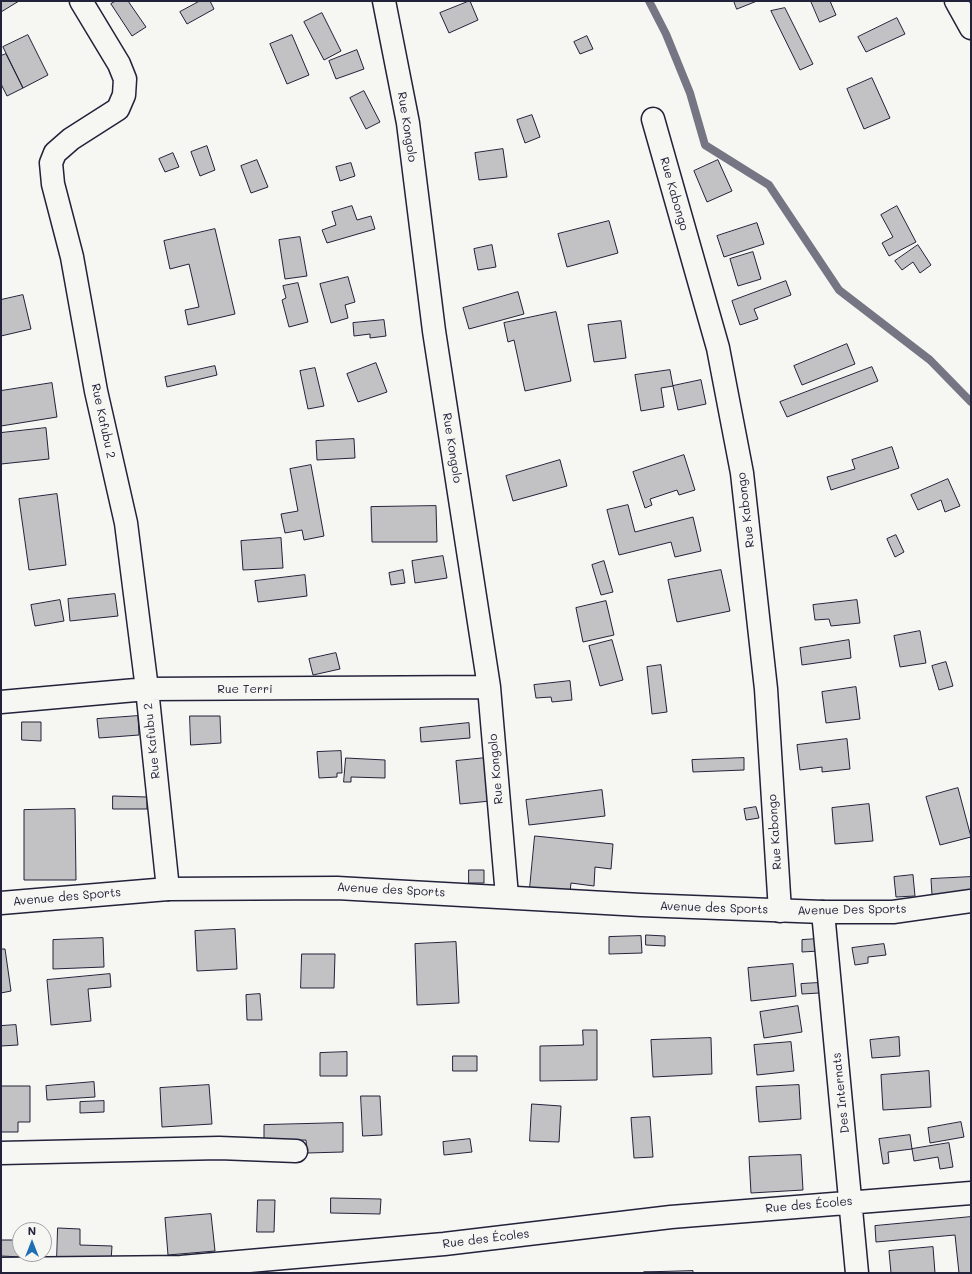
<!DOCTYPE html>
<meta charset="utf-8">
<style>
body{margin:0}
#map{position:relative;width:972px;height:1274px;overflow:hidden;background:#f6f6f2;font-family:Mali,sans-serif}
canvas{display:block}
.frame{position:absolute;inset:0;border:2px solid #22223b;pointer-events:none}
.north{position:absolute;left:12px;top:1222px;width:40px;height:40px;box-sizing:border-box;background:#f6f6f2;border:1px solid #a1a1a9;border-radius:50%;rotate:0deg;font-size:11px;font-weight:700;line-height:16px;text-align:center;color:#22223b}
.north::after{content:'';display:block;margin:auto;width:14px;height:18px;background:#1f6fb2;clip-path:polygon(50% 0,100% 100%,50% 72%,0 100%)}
</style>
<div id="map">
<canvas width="972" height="1274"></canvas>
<div class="frame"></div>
<div class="north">N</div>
</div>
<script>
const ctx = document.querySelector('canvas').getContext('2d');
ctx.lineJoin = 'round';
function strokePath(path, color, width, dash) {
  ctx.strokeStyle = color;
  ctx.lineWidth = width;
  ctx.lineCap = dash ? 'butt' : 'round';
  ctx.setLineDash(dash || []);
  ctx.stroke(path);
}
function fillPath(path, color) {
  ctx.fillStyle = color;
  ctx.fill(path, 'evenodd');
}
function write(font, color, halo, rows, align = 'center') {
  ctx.font = font + ' Mali,sans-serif';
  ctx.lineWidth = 3.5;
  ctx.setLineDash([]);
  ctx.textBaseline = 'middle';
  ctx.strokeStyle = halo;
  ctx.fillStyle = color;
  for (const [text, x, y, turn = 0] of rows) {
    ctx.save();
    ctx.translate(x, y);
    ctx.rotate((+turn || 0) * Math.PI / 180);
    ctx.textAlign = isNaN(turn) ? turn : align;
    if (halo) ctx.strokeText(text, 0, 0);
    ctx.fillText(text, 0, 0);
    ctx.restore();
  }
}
const stream = new Path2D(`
 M 649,1 L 666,34 L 690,93 L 705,145 L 769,185 L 839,290 L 930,360 L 971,402`);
const building = new Path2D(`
 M 1,1 L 19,1 L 1,12 Z
 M 116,1 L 128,1 L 146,27 L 132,36 L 111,4 Z
 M 200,1 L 210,1 L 214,9 L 187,24 L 180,12 Z
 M 470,1 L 478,20 L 449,33 L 440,13 Z
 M 734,1 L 757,1 L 737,9 Z
 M 811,1 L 830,1 L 836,15 L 820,22 Z
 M 785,8 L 813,64 L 800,70 L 771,11 Z
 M 322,13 L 341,51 L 324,60 L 304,22 Z
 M 897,18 L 905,34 L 866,52 L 858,37 Z
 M 28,35 L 48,75 L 23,88 L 3,47 Z
 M 292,35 L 309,75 L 287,84 L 270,44 Z
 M 587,36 L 593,49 L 580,54 L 574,42 Z
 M 357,50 L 364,69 L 336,79 L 329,61 Z
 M 6,54 L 23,88 L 7,96 L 1,84 L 1,56 Z
 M 872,78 L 890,118 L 864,129 L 847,89 Z
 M 364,91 L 380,122 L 366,129 L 350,98 Z
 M 532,115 L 540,137 L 525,143 L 517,120 Z
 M 207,146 L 215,170 L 200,176 L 191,152 Z
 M 503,149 L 507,177 L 479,180 L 475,153 Z
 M 173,153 L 179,167 L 165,172 L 159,159 Z
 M 257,160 L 268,187 L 251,193 L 241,166 Z
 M 718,160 L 732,191 L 707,202 L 694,171 Z
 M 351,163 L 355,176 L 340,181 L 336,167 Z
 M 352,206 L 357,220 L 371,216 L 375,229 L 327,243 L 322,230 L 336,225 L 332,212 Z
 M 897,206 L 916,242 L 889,256 L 882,243 L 893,237 L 881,215 Z
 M 609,221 L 618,253 L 567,267 L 558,234 Z
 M 757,223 L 764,244 L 724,257 L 717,236 Z
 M 215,229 L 235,314 L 188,325 L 185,310 L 199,307 L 189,264 L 170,269 L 164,241 Z
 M 300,237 L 307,276 L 285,279 L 279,240 Z
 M 492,245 L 496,267 L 478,270 L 474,249 Z
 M 918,245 L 931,265 L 920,273 L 913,262 L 902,270 L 895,261 Z
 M 753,252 L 761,279 L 738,286 L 730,259 Z
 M 348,277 L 355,302 L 345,305 L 348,318 L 331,323 L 320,284 Z
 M 786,281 L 791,295 L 754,309 L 758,319 L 740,325 L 732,301 Z
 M 298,283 L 308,322 L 289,327 L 282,300 L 286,298 L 283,286 Z
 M 518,292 L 524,314 L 469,329 L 463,308 Z
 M 23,295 L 31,329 L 1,336 L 1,300 Z
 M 556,312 L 571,381 L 525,391 L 514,340 L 508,342 L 504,323 Z
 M 384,320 L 386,336 L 370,338 L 370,334 L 354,336 L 353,323 Z
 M 621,321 L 626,358 L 594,362 L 588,325 Z
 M 847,344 L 855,364 L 802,385 L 794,366 Z
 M 376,363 L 387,392 L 358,402 L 347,374 Z
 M 215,366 L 217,375 L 167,387 L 165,377 Z
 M 872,367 L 878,381 L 787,417 L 780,402 Z
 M 315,368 L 324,406 L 308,409 L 300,371 Z
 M 670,370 L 673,386 L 661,388 L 664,407 L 641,411 L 635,375 Z
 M 701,380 L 706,404 L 678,410 L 673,386 Z
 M 52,383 L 57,417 L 1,426 L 1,391 Z
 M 46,428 L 49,459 L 1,464 L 1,433 Z
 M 354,439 L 355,458 L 317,460 L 316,441 Z
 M 892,447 L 899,468 L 831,490 L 827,477 L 855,469 L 852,460 Z
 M 684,455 L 695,490 L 679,495 L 677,490 L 650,499 L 652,505 L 645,508 L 633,472 Z
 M 560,460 L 567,486 L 513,501 L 506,476 Z
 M 311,465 L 324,536 L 304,540 L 302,530 L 285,533 L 281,514 L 298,511 L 290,469 Z
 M 948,479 L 960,506 L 945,512 L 941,500 L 918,510 L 911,495 Z
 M 57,494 L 66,565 L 29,570 L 19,499 Z
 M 628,505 L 635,532 L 693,517 L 701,551 L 675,557 L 671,542 L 619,555 L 607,510 Z
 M 436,506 L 437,542 L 372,542 L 371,507 Z
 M 896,535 L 904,552 L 895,557 L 887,539 Z
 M 281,538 L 283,568 L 243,570 L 241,541 Z
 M 443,556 L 447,578 L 415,583 L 412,561 Z
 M 604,561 L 613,592 L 601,595 L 592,565 Z
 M 403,570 L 405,583 L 391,585 L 389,573 Z
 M 721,570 L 730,611 L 677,622 L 668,580 Z
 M 305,575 L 307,596 L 258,602 L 255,581 Z
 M 115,594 L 118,616 L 70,621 L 68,599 Z
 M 60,600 L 64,621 L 35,626 L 31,605 Z
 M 857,600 L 860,623 L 831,626 L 829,619 L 815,620 L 813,605 Z
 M 606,601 L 614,635 L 583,642 L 576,608 Z
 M 920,631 L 926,663 L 900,667 L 894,636 Z
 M 612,640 L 623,680 L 600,686 L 589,646 Z
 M 849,640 L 851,658 L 802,665 L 800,648 Z
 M 336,653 L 340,669 L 313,675 L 309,659 Z
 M 946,662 L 953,686 L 939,690 L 932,666 Z
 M 661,665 L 667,712 L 652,714 L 647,667 Z
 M 570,681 L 572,700 L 552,702 L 551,697 L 536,698 L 534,685 Z
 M 856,687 L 860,719 L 826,723 L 822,692 Z
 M 138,716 L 139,735 L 99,738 L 97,719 Z
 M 190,716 L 220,716 L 221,743 L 191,745 Z
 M 22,722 L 41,722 L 41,741 L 22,740 Z
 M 469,723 L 470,738 L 421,742 L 420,728 Z
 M 847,739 L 850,769 L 822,772 L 822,767 L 800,770 L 797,745 Z
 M 341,751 L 342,773 L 337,773 L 337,777 L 319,778 L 317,752 Z
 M 346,758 L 385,760 L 385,778 L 351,777 L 351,782 L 344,782 Z
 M 486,758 L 490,801 L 460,804 L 456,761 Z
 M 744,758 L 744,770 L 693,772 L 692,760 Z
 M 958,788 L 971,837 L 940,845 L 926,797 Z
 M 602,790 L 605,816 L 529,825 L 526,800 Z
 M 113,796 L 147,797 L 147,809 L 113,809 Z
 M 869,804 L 873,841 L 835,844 L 832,808 Z
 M 756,807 L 759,818 L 746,820 L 744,809 Z
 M 75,809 L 76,880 L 24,880 L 24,810 Z
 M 535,836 L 613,844 L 611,869 L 595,867 L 594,886 L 571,883 L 570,892 L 530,888 Z
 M 469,870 L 484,870 L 484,883 L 469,883 Z
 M 913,875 L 915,896 L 896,897 L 894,877 Z
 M 971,877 L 971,893 L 932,895 L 931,879 Z
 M 235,929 L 237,969 L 197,971 L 195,931 Z
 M 646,935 L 665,936 L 665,946 L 646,945 Z
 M 641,936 L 642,953 L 609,954 L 609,937 Z
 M 103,938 L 104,967 L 53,969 L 53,940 Z
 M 818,939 L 819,951 L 802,952 L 802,940 Z
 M 456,942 L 459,1003 L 417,1005 L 415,944 Z
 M 884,944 L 886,955 L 868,957 L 868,963 L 855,965 L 852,948 Z
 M 1,949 L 5,949 L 11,991 L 1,993 Z
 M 302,954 L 335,954 L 334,988 L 301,988 Z
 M 793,964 L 796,996 L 751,1001 L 748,968 Z
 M 110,974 L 111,987 L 88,989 L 91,1021 L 51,1025 L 47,980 Z
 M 818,983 L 819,993 L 802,994 L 801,984 Z
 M 260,994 L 262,1020 L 247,1020 L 246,995 Z
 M 798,1006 L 802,1032 L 764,1038 L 760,1012 Z
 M 16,1025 L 18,1045 L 1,1046 L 1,1026 Z
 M 583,1030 L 597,1030 L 597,1080 L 540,1081 L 540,1046 L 583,1045 Z
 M 899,1037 L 900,1056 L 872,1058 L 870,1040 Z
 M 711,1038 L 712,1074 L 653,1077 L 651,1040 Z
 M 791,1042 L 794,1071 L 757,1075 L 754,1045 Z
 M 347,1052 L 347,1076 L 320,1076 L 320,1053 Z
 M 453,1056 L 477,1056 L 477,1071 L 453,1071 Z
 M 929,1071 L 931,1107 L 883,1110 L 881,1075 Z
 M 94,1082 L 95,1097 L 47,1100 L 46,1086 Z
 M 209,1085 L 212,1124 L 162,1127 L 160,1088 Z
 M 799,1085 L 801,1119 L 759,1122 L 756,1087 Z
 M 1,1086 L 30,1086 L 30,1122 L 18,1122 L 18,1132 L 1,1132 Z
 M 361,1096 L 380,1096 L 382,1135 L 363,1136 Z
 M 104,1101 L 104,1112 L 80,1113 L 80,1102 Z
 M 532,1104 L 561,1106 L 559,1142 L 530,1141 Z
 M 650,1117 L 653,1157 L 634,1158 L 631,1118 Z
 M 961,1122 L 964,1137 L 930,1143 L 928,1128 Z
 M 343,1123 L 343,1152 L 307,1153 L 306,1140 L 264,1141 L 264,1125 Z
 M 910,1135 L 912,1149 L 888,1152 L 889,1163 L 883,1164 L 879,1139 Z
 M 470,1139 L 472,1152 L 444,1155 L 443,1142 Z
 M 949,1143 L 953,1167 L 940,1169 L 938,1157 L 914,1161 L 912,1149 Z
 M 801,1155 L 803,1190 L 751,1193 L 749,1157 Z
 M 331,1198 L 381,1199 L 380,1214 L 331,1213 Z
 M 258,1200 L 275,1200 L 274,1232 L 257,1232 Z
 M 211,1214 L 215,1251 L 168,1255 L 165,1218 Z
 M 971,1217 L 971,1273 L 959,1273 L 955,1235 L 876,1242 L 875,1226 Z
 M 58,1228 L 80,1229 L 80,1245 L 112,1246 L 111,1261 L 57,1259 Z
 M 1,1240 L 20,1240 L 20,1254 L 43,1254 L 42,1258 L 1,1256 Z
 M 933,1247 L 935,1273 L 891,1273 L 889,1251 Z
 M 693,1271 L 693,1273 L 644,1272 Z`);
const street = new Path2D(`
 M 81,1 L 119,64 L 125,79 L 124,95 L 118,109 L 71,139 L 55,153 L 51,163 L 53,184 L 72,257 L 96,391 L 126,523 L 147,689 L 168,889
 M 384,1 L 408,123 L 434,331 L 489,687 L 507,896
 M 956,1 L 971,28
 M 653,119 L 718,348 L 742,473 L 766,689 L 780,911
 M 1,702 L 147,689 L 489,687
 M 823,912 L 857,1273
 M 1,1153 L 219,1148 L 296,1151
 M 1,1269 L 181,1267 L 444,1244 L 671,1217 L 971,1193`);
const secondary = new Path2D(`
 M 1,903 L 168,889 L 337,888 L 641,905 L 823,912 L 893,912 L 971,901`);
const streetNames = [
 ["Rue Kongolo",407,127,81],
 ["Rue Kabongo",674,194,74],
 ["Rue Kafubu 2",103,421,78],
 ["Rue Kongolo",452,448,81],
 ["Rue Kabongo",746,510,-97],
 ["Rue Terri",245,689],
 ["Rue Kafubu 2",152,741,-96],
 ["Rue Kongolo",496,769,-95],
 ["Rue Kabongo",775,832,-94],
 ["Avenue des Sports",391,890,3],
 ["Avenue des Sports",67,897,-5],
 ["Avenue des Sports",714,908,2],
 ["Avenue Des Sports",852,910,-1],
 ["Des Internats",841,1093,-96],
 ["Rue des Écoles",809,1205,-5],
 ["Rue des Écoles",486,1239,-7]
];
strokePath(stream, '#757583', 8);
fillPath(building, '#c2c2c4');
strokePath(building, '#22223b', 1);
strokePath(street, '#22223b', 25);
strokePath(secondary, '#22223b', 25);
strokePath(street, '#f6f6f2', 22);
strokePath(secondary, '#f6f6f2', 22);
write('12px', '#22223b', '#f6f6f2', streetNames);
</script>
